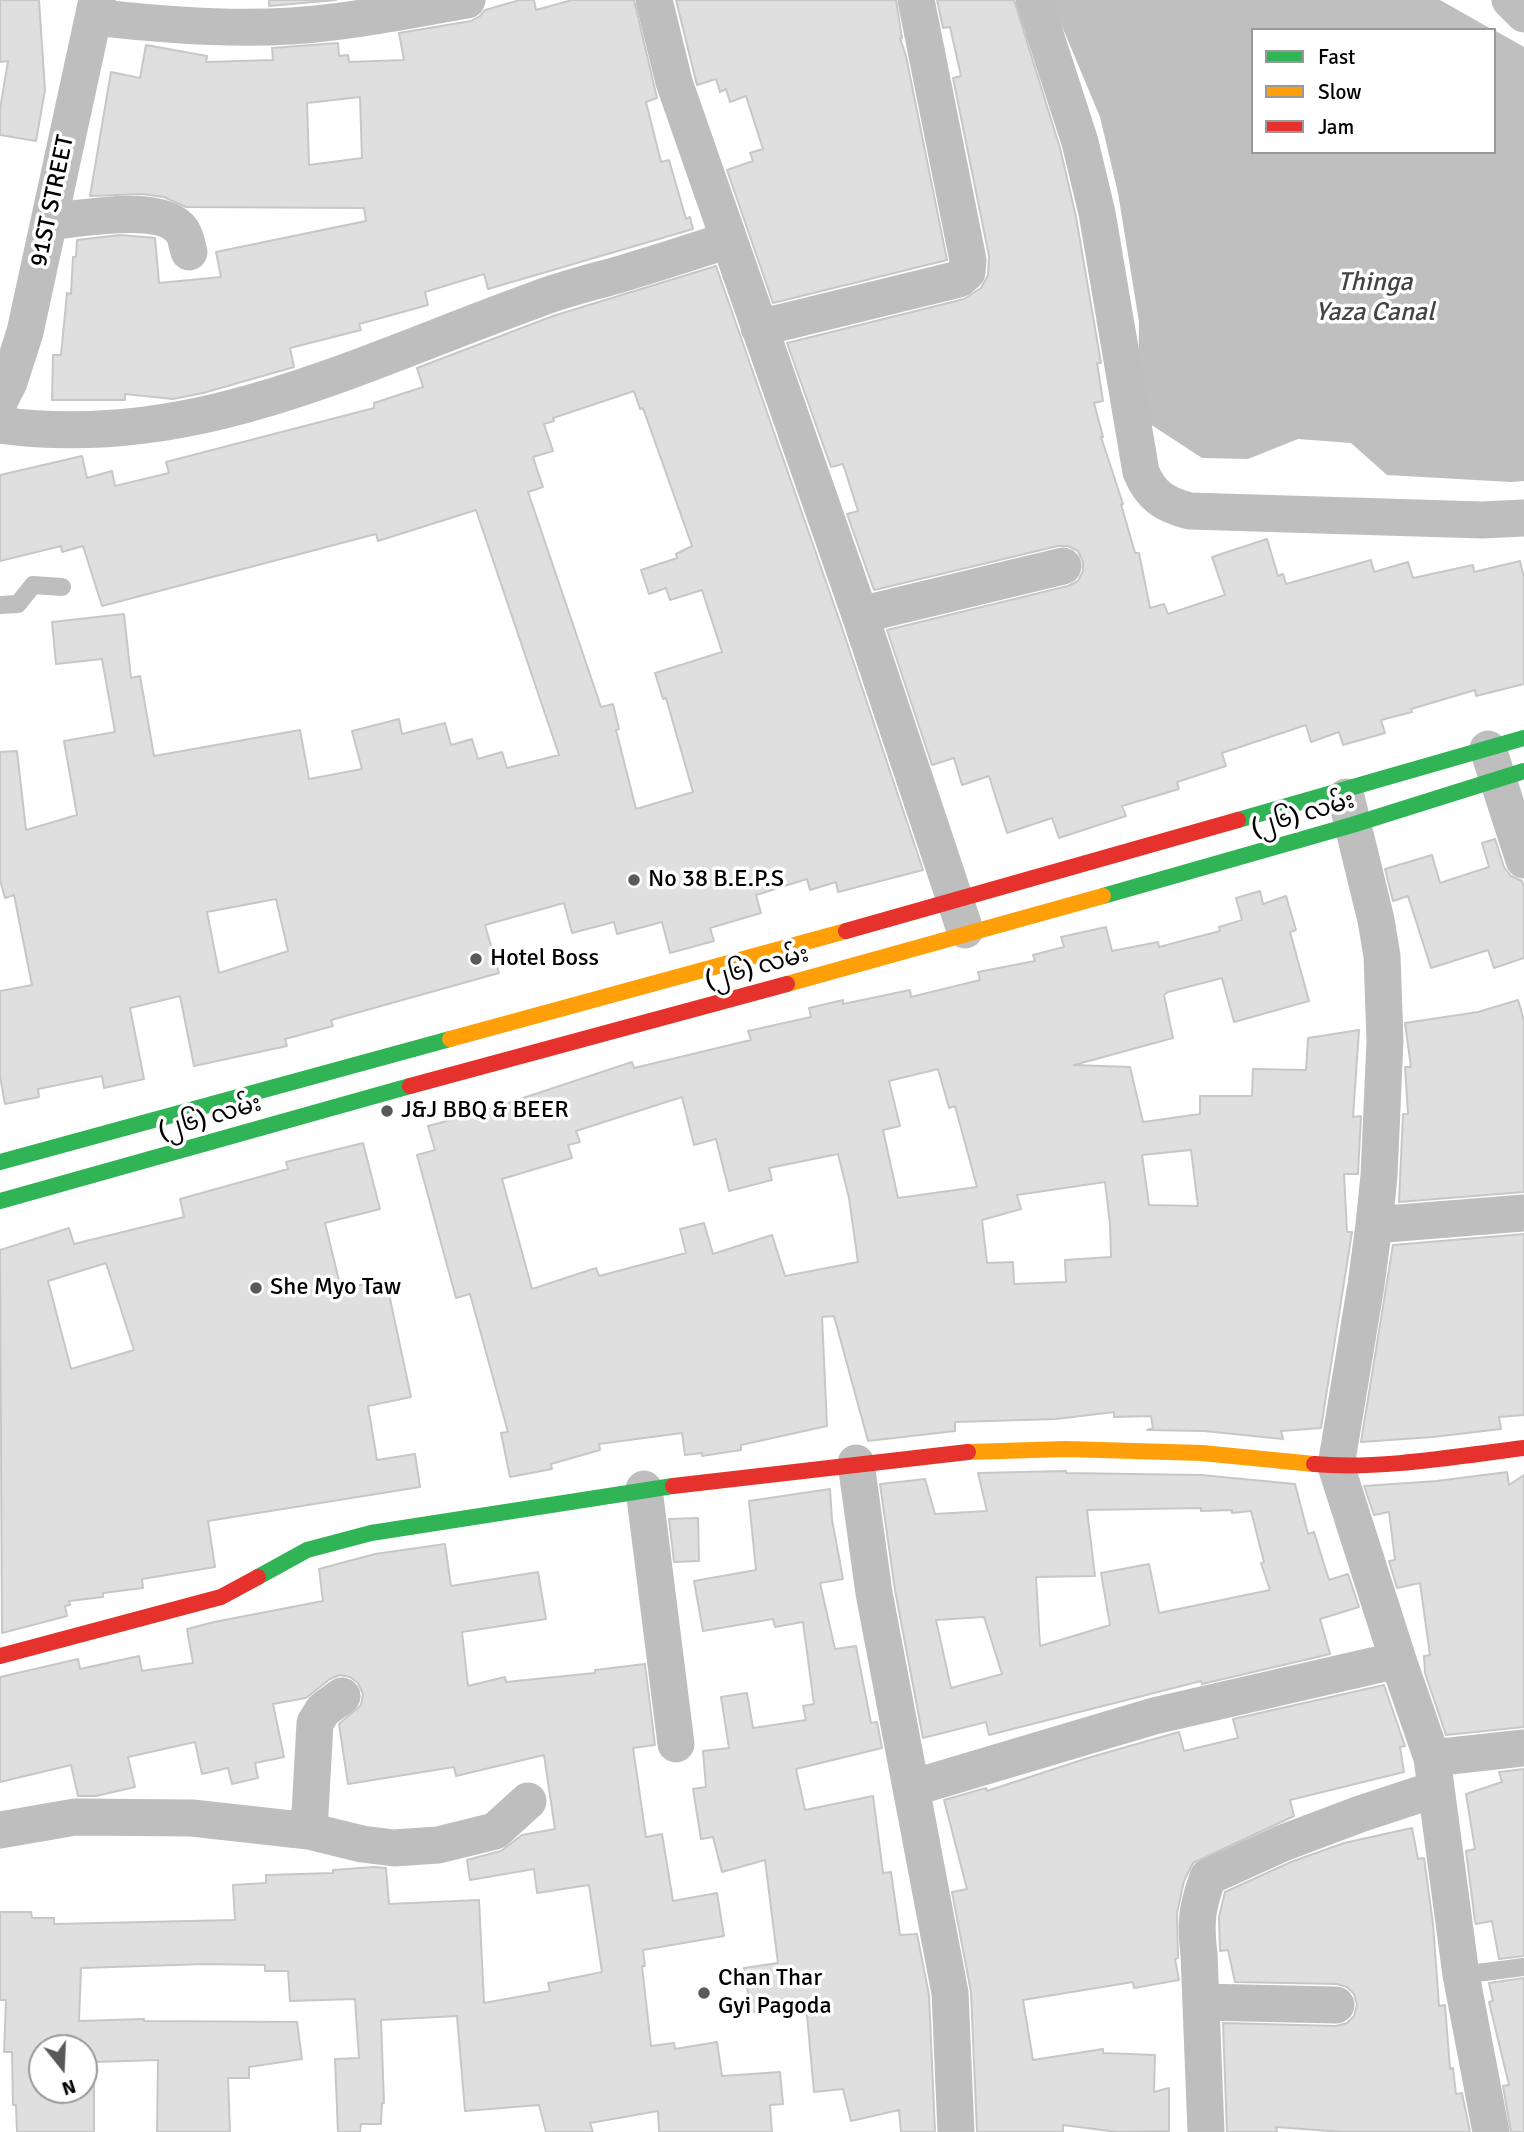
<!DOCTYPE html>
<meta charset="utf-8">
<style>
body{margin:0}
#map{position:relative;width:1524px;height:2132px;overflow:hidden;background:#fff;font-family:Signika,sans-serif}
canvas{display:block}
.legend{position:absolute;left:1251px;top:28px;width:245px;height:126px;box-sizing:border-box;background:#fff;border:2px solid #999;margin:0;padding:9px 12px;list-style:none;font-size:21px;color:#000}
.legend li{display:flex;align-items:center;gap:14px;height:35px}
.legend b{width:35px;border:2px solid #999}
.north{position:absolute;left:28px;top:2034px;width:70px;height:70px;box-sizing:border-box;background:#fff;border:2px solid #999;border-radius:50%;rotate:162deg;font-size:19px;font-weight:700;line-height:28px;text-align:center;color:#000}
.north::after{content:'';display:block;margin:auto;width:24px;height:32px;background:#595959;clip-path:polygon(50% 0,100% 100%,50% 72%,0 100%)}
</style>
<div id="map">
<canvas width="1524" height="2132"></canvas>
<ul class="legend">
<li><b style="height:9px;background:#30b455"></b>Fast</li>
<li><b style="height:9px;background:#ff9f0a"></b>Slow</li>
<li><b style="height:9px;background:#e5322d"></b>Jam</li>
</ul>
<div class="north">N</div>
</div>
<script>
const ctx = document.querySelector('canvas').getContext('2d');
ctx.lineJoin = 'round';
function fillPath(path, color) {
  ctx.fillStyle = color;
  ctx.fill(path, 'evenodd');
}
function strokePath(path, color, width, dash) {
  ctx.strokeStyle = color;
  ctx.lineWidth = width;
  ctx.lineCap = dash ? 'butt' : 'round';
  ctx.setLineDash(dash || []);
  ctx.stroke(path);
}
function write(font, color, halo, rows, align = 'center') {
  ctx.font = font + ' Signika,"Noto Sans Myanmar",sans-serif';
  ctx.lineWidth = 7;
  ctx.setLineDash([]);
  ctx.textBaseline = 'middle';
  ctx.strokeStyle = halo;
  ctx.fillStyle = color;
  for (const [text, x, y, turn = 0] of rows) {
    ctx.save();
    ctx.translate(x, y);
    ctx.rotate((+turn || 0) * Math.PI / 180);
    ctx.textAlign = isNaN(turn) ? turn : align;
    if (halo) ctx.strokeText(text, 0, 0);
    ctx.fillText(text, 0, 0);
    ctx.restore();
  }
}
const water = new Path2D(`
 M 1051,0 L 1440,0 L 1493,30 L 1253,30 L 1253,152 L 1494,152 L 1494,30 L 1524,47 L 1524,481 L 1511,482 L 1387,475 L 1351,443 L 1298,439 L 1248,459 L 1202,458 L 1150,424 L 1138,388 L 1139,322 L 1118,193 L 1100,117 Z`);
const building = new Path2D(`
 M 0,0 L 39,0 L 45,90 L 36,141 L 0,135 L 0,109 L 8,61 L 0,62 Z
 M 269,0 L 336,0 L 269,6 Z
 M 520,0 L 534,0 L 536,10 L 572,0 L 634,0 L 657,98 L 646,102 L 661,162 L 669,160 L 686,219 L 690,217 L 693,229 L 488,289 L 484,274 L 425,292 L 428,305 L 359,324 L 361,330 L 290,348 L 294,367 L 203,393 L 173,399 L 125,394 L 125,400 L 52,400 L 53,355 L 61,355 L 67,293 L 71,294 L 73,257 L 76,257 L 77,240 L 120,235 L 155,238 L 159,283 L 221,277 L 216,252 L 366,221 L 364,208 L 186,207 L 164,197 L 142,194 L 90,196 L 111,72 L 140,78 L 146,45 L 207,56 L 206,62 L 273,60 L 272,48 L 338,43 L 339,56 L 348,55 L 349,62 L 404,60 L 399,33 L 471,21 L 480,16 L 485,10 ZM 360,97 L 362,158 L 309,165 L 307,103 Z
 M 676,0 L 896,0 L 902,38 L 900,38 L 906,56 L 947,260 L 773,303 L 727,170 L 753,161 L 750,153 L 763,149 L 746,96 L 730,102 L 726,89 L 720,92 L 716,79 L 697,85 Z
 M 937,0 L 1014,0 L 1060,148 L 1076,217 L 1101,363 L 1097,363 L 1103,401 L 1094,403 L 1103,437 L 1101,437 L 1123,504 L 1121,504 L 1135,553 L 1139,553 L 1150,608 L 1164,604 L 1168,614 L 1225,595 L 1212,557 L 1267,539 L 1278,576 L 1283,574 L 1286,584 L 1371,560 L 1374,572 L 1408,562 L 1413,578 L 1473,565 L 1474,572 L 1520,561 L 1524,578 L 1524,684 L 1476,696 L 1475,690 L 1411,709 L 1412,712 L 1381,720 L 1385,733 L 1343,745 L 1339,732 L 1311,742 L 1306,725 L 1222,753 L 1226,766 L 1177,782 L 1179,789 L 1122,806 L 1126,816 L 1059,838 L 1052,818 L 1007,833 L 989,776 L 962,785 L 954,758 L 932,765 L 887,630 L 1068,586 L 1078,581 L 1083,571 L 1083,562 L 1078,551 L 1068,546 L 1058,546 L 874,590 L 847,514 L 858,511 L 843,464 L 831,467 L 787,343 L 964,299 L 981,288 L 988,275 L 989,256 L 953,78 L 961,76 L 950,27 L 943,28 Z
 M 716,266 L 840,622 L 923,870 L 838,892 L 836,882 L 810,890 L 807,879 L 756,895 L 761,913 L 710,928 L 714,941 L 670,953 L 662,922 L 617,934 L 614,922 L 572,933 L 564,903 L 485,925 L 499,973 L 331,1020 L 333,1026 L 285,1039 L 287,1046 L 194,1066 L 180,996 L 130,1008 L 144,1079 L 104,1088 L 102,1076 L 38,1089 L 39,1097 L 5,1104 L 0,1076 L 0,991 L 32,985 L 14,895 L 5,898 L 0,880 L 0,752 L 17,751 L 26,830 L 77,815 L 64,741 L 115,732 L 102,659 L 56,664 L 52,622 L 124,614 L 131,678 L 140,676 L 154,756 L 300,730 L 309,779 L 362,769 L 352,731 L 399,719 L 402,734 L 445,723 L 451,745 L 472,739 L 478,759 L 502,752 L 507,768 L 559,755 L 476,510 L 378,541 L 376,534 L 102,606 L 83,546 L 62,552 L 61,546 L 0,561 L 0,475 L 82,456 L 87,478 L 112,471 L 115,486 L 169,473 L 166,462 L 374,408 L 374,403 L 423,387 L 417,368 L 553,316 ZM 634,391 L 640,409 L 643,408 L 692,546 L 676,554 L 677,558 L 641,570 L 649,594 L 666,588 L 670,600 L 702,590 L 722,652 L 655,673 L 663,699 L 666,698 L 693,792 L 636,809 L 616,730 L 619,729 L 613,704 L 601,707 L 528,492 L 543,487 L 533,457 L 553,451 L 544,424 L 554,421 L 553,418 ZM 276,899 L 288,951 L 219,973 L 207,912 Z
 M 1495,839 L 1504,867 L 1511,876 L 1522,881 L 1524,888 L 1524,958 L 1494,968 L 1488,950 L 1431,968 L 1408,896 L 1393,901 L 1385,869 L 1432,855 L 1440,883 L 1489,867 L 1482,843 Z
 M 1260,891 L 1263,904 L 1286,896 L 1296,930 L 1290,932 L 1309,1001 L 1234,1022 L 1222,978 L 1168,992 L 1164,995 L 1173,1038 L 1074,1065 L 1130,1067 L 1143,1122 L 1200,1114 L 1200,1096 L 1252,1096 L 1253,1069 L 1306,1070 L 1308,1038 L 1359,1030 L 1353,1117 L 1361,1116 L 1358,1174 L 1344,1174 L 1347,1232 L 1352,1232 L 1321,1428 L 1281,1431 L 1283,1439 L 1204,1431 L 1147,1430 L 1153,1428 L 1151,1416 L 1114,1417 L 1114,1412 L 1056,1419 L 955,1422 L 955,1431 L 868,1441 L 834,1316 L 822,1317 L 827,1426 L 741,1445 L 741,1450 L 702,1456 L 702,1453 L 685,1455 L 682,1433 L 599,1444 L 600,1450 L 551,1464 L 552,1469 L 510,1477 L 501,1433 L 508,1432 L 470,1294 L 456,1298 L 417,1155 L 435,1150 L 428,1126 L 484,1111 L 632,1062 L 634,1068 L 751,1040 L 748,1031 L 811,1017 L 809,1008 L 843,1000 L 843,1004 L 910,990 L 911,997 L 980,980 L 978,972 L 1035,961 L 1033,955 L 1064,947 L 1061,937 L 1106,927 L 1112,951 L 1158,942 L 1159,947 L 1220,931 L 1219,927 L 1242,920 L 1236,898 ZM 938,1069 L 949,1108 L 955,1106 L 977,1187 L 898,1198 L 883,1130 L 900,1126 L 889,1081 ZM 682,1097 L 694,1145 L 716,1139 L 729,1191 L 772,1180 L 769,1168 L 838,1154 L 849,1198 L 858,1262 L 785,1276 L 772,1235 L 713,1254 L 704,1223 L 680,1229 L 686,1253 L 599,1276 L 596,1268 L 532,1289 L 502,1179 L 572,1158 L 568,1145 L 580,1142 L 576,1131 ZM 1191,1150 L 1198,1206 L 1149,1205 L 1142,1155 ZM 1105,1182 L 1110,1224 L 1111,1257 L 1065,1260 L 1066,1282 L 1014,1284 L 1013,1262 L 987,1263 L 982,1220 L 1021,1209 L 1017,1195 Z
 M 1518,1000 L 1524,1020 L 1524,1192 L 1399,1202 L 1403,1114 L 1408,1114 L 1405,1067 L 1411,1067 L 1405,1023 L 1478,1012 Z
 M 363,1143 L 380,1209 L 325,1223 L 341,1289 L 386,1280 L 411,1397 L 368,1406 L 377,1460 L 415,1454 L 420,1487 L 208,1521 L 215,1567 L 142,1579 L 143,1588 L 103,1593 L 103,1597 L 69,1601 L 70,1605 L 65,1606 L 67,1616 L 2,1633 L 0,1250 L 69,1228 L 74,1244 L 184,1217 L 180,1199 L 288,1169 L 286,1162 ZM 106,1263 L 134,1350 L 71,1369 L 48,1281 Z
 M 1524,1234 L 1524,1415 L 1499,1417 L 1501,1429 L 1433,1437 L 1361,1442 L 1393,1245 Z
 M 1066,1471 L 1066,1473 L 1201,1475 L 1295,1484 L 1308,1534 L 1314,1532 L 1329,1580 L 1348,1574 L 1359,1607 L 1320,1619 L 1330,1654 L 1202,1684 L 1201,1681 L 989,1735 L 986,1722 L 923,1738 L 895,1590 L 880,1484 L 925,1479 L 935,1514 L 987,1511 L 978,1473 ZM 1201,1508 L 1201,1511 L 1232,1510 L 1232,1513 L 1251,1511 L 1264,1562 L 1261,1563 L 1270,1590 L 1159,1613 L 1149,1564 L 1101,1573 L 1110,1625 L 1040,1646 L 1036,1577 L 1095,1576 L 1087,1510 ZM 984,1617 L 1002,1674 L 951,1688 L 936,1620 Z
 M 1507,1472 L 1509,1485 L 1524,1475 L 1524,1727 L 1446,1735 L 1425,1673 L 1424,1656 L 1430,1655 L 1420,1583 L 1397,1588 L 1389,1561 L 1395,1560 L 1389,1512 L 1374,1515 L 1364,1486 L 1437,1481 Z
 M 830,1489 L 832,1520 L 843,1579 L 820,1583 L 835,1649 L 856,1646 L 871,1723 L 877,1722 L 882,1748 L 796,1769 L 805,1810 L 873,1796 L 883,1873 L 891,1872 L 900,1935 L 917,1934 L 929,1995 L 935,2132 L 901,2132 L 899,2110 L 851,2121 L 843,2089 L 814,2092 L 806,2004 L 751,2012 L 744,1968 L 778,1963 L 765,1860 L 722,1872 L 713,1837 L 701,1839 L 693,1789 L 706,1787 L 703,1751 L 729,1748 L 721,1697 L 747,1693 L 753,1728 L 806,1720 L 803,1706 L 814,1704 L 803,1622 L 775,1627 L 773,1619 L 703,1631 L 694,1581 L 756,1570 L 749,1501 Z
 M 698,1518 L 699,1561 L 674,1562 L 669,1519 Z
 M 445,1544 L 451,1586 L 538,1572 L 546,1619 L 462,1632 L 468,1686 L 505,1677 L 506,1682 L 595,1673 L 595,1670 L 645,1664 L 655,1745 L 633,1748 L 646,1837 L 662,1834 L 673,1901 L 717,1893 L 724,1936 L 643,1950 L 645,1966 L 642,1966 L 651,2046 L 674,2043 L 675,2049 L 717,2042 L 722,2076 L 780,2072 L 783,2104 L 770,2105 L 772,2132 L 659,2132 L 658,2111 L 590,2123 L 593,2132 L 546,2132 L 539,2105 L 465,2111 L 457,2016 L 381,2020 L 384,2103 L 382,2103 L 381,2124 L 361,2124 L 360,2132 L 338,2132 L 335,2059 L 359,2058 L 355,1999 L 290,2001 L 288,1971 L 265,1971 L 265,1965 L 206,1964 L 81,1968 L 79,2021 L 144,2019 L 144,2021 L 297,2022 L 302,2059 L 249,2067 L 249,2078 L 228,2078 L 230,2132 L 157,2132 L 158,2060 L 94,2062 L 94,2132 L 17,2132 L 16,2105 L 13,2105 L 12,2052 L 4,2052 L 6,2000 L 0,2000 L 0,1912 L 31,1912 L 32,1918 L 54,1918 L 54,1924 L 235,1920 L 233,1885 L 266,1883 L 266,1875 L 333,1873 L 333,1870 L 374,1867 L 386,1868 L 389,1904 L 479,1900 L 484,2003 L 550,1991 L 548,1983 L 602,1972 L 589,1885 L 537,1893 L 534,1869 L 470,1880 L 467,1860 L 501,1851 L 522,1835 L 555,1829 L 544,1755 L 456,1776 L 454,1767 L 348,1784 L 339,1724 L 361,1705 L 363,1694 L 358,1683 L 350,1677 L 340,1675 L 330,1679 L 306,1698 L 273,1704 L 284,1757 L 255,1763 L 258,1778 L 232,1784 L 228,1768 L 202,1774 L 195,1742 L 128,1757 L 135,1787 L 96,1796 L 78,1796 L 71,1765 L 0,1782 L 0,1677 L 78,1659 L 80,1669 L 139,1656 L 142,1671 L 193,1663 L 187,1629 L 214,1622 L 323,1601 L 319,1569 L 375,1554 ZM 42,2048 L 84,2048 L 84,2090 L 42,2090 Z
 M 1384,1685 L 1405,1746 L 1400,1747 L 1404,1772 L 1290,1800 L 1294,1816 L 1193,1863 L 1184,1881 L 1177,1913 L 1178,1958 L 1175,1959 L 1179,1980 L 1134,1988 L 1133,1982 L 1023,2000 L 1033,2060 L 1103,2049 L 1103,2053 L 1155,2055 L 1154,2092 L 1169,2088 L 1169,2131 L 1118,2132 L 1063,2125 L 1063,2132 L 977,2132 L 971,1992 L 952,1892 L 967,1889 L 944,1800 L 986,1788 L 987,1791 L 1091,1757 L 1179,1732 L 1184,1751 L 1238,1738 L 1233,1719 Z
 M 1524,1769 L 1524,1956 L 1499,1959 L 1492,1921 L 1476,1924 L 1475,1921 L 1466,1851 L 1475,1849 L 1466,1794 L 1502,1782 L 1499,1772 Z
 M 1412,1828 L 1418,1859 L 1424,1858 L 1433,1924 L 1439,2006 L 1445,2005 L 1450,2069 L 1453,2068 L 1456,2094 L 1462,2093 L 1470,2132 L 1343,2132 L 1276,2127 L 1277,2132 L 1227,2132 L 1223,2023 L 1336,2026 L 1347,2023 L 1354,2016 L 1357,2005 L 1354,1994 L 1347,1987 L 1337,1984 L 1235,1982 L 1228,1950 L 1220,1951 L 1219,1917 L 1225,1892 L 1291,1862 L 1344,1843 Z
 M 1524,1978 L 1524,2132 L 1511,2132 L 1503,2086 L 1509,2085 L 1489,2002 L 1493,2001 L 1489,1983 Z`);
const lane = new Path2D(`
 M 0,605 L 18,604 L 33,585 L 62,587
 M 1461,1975 L 1524,1967`);
const street = new Path2D(`
 M 654,0 L 674,82 L 860,615 L 965,930
 M 1034,0 L 1080,142 L 1097,213 L 1141,472 C 1151,496 1165,505 1190,511 L 1482,520 L 1524,518
 M 1510,0 L 1524,14
 M 94,17 C 160,25 226,30 292,26 C 351,22 409,10 467,0
 M 49,222 C 80,219 162,202 182,231 C 186,236 187,246 189,252
 M 759,328 L 959,279 L 967,272 L 968,260 L 916,0
 M 0,400 L 9,382 L 25,332 L 97,0
 M 0,425 C 193,452 359,363 535,300 C 563,289 593,282 621,274 C 657,263 692,252 728,240
 M 860,615 L 1063,566
 M 1488,749 L 1524,860
 M 1346,797 L 1376,920 L 1382,956 L 1385,1041 L 1379,1176 L 1374,1225 L 1366,1285 L 1336,1466 L 1398,1660 L 1432,1758 L 1461,1975 L 1491,2132
 M 1374,1225 L 1524,1213
 M 856,1463 L 874,1593 L 950,1993 L 956,2132
 M 644,1489 L 676,1744
 M 1432,1758 L 1524,1748
 M 912,1788 L 1154,1716 L 1398,1660
 M 0,1830 L 75,1817 L 192,1818 L 309,1831 L 362,1844 L 394,1848 L 438,1845 L 495,1831 L 528,1801
 M 309,1831 L 315,1723 L 323,1710 L 342,1696
 M 1201,2002 L 1336,2005
 M 1206,2132 L 1199,1954 C 1195,1921 1197,1908 1208,1877 L 1283,1843 L 1360,1814 L 1436,1789`);
const fast = new Path2D(`
 M 1238,820 L 1524,738
 M 1103,896 L 1352,825 L 1524,771
 M 0,1162 L 450,1039
 M 0,1201 L 410,1086
 M 258,1577 L 307,1550 L 371,1533 L 673,1486`);
const slow = new Path2D(`
 M 787,984 L 1103,896
 M 450,1039 L 846,931
 M 968,1452 L 1066,1449 L 1202,1453 L 1314,1464`);
const jam = new Path2D(`
 M 846,931 L 1238,820
 M 410,1086 L 787,984
 M 1314,1464 C 1379,1470 1459,1456 1524,1448
 M 673,1486 L 968,1452
 M 0,1656 L 221,1597 L 258,1577`);
const markers = [
 [634,880,7,"#595959"],
 [476,959,7,"#595959"],
 [387,1111,7,"#595959"],
 [256,1288,7,"#595959"],
 [704,1993,7,"#595959"]
];
const streetNames = [
 ["91ST STREET",53,201,-78],
 ["(၂၆) လမ်း",1303,815,-16],
 ["(၂၆) လမ်း",757,968,-15],
 ["(၂၆) လမ်း",210,1118,-16]
];
const poiNames = [
 ["No 38 B.E.P.S",648,880],
 ["Hotel Boss",490,959],
 ["J&J BBQ & BEER",401,1111],
 ["She Myo Taw",270,1288],
 ["Chan Thar",718,1979],
 ["Gyi Pagoda",718,2007]
];
const waterNames = [
 ["Thinga",1375,283],
 ["Yaza Canal",1375,313]
];
fillPath(water, '#bfbfbf');
fillPath(building, '#dfdfdf');
strokePath(building, '#c7c7c7', 2);
strokePath(lane, '#bebebe', 18);
strokePath(street, '#bebebe', 37);
strokePath(fast, '#30b455', 16);
strokePath(slow, '#ff9f0a', 16);
strokePath(jam, '#e5322d', 16);
for (const [x, y, r, color] of markers) {
  const dot = new Path2D();
  dot.arc(x, y, r, 0, 2 * Math.PI);
  ctx.fillStyle = color;
  ctx.fill(dot);
  strokePath(dot, '#fff', 2.5);
}
write('24px', '#000', '#fff', streetNames);
write('24px', '#000', '#fff', poiNames, 'left');
write('italic 26px', '#444', '#fff', waterNames);
</script>
